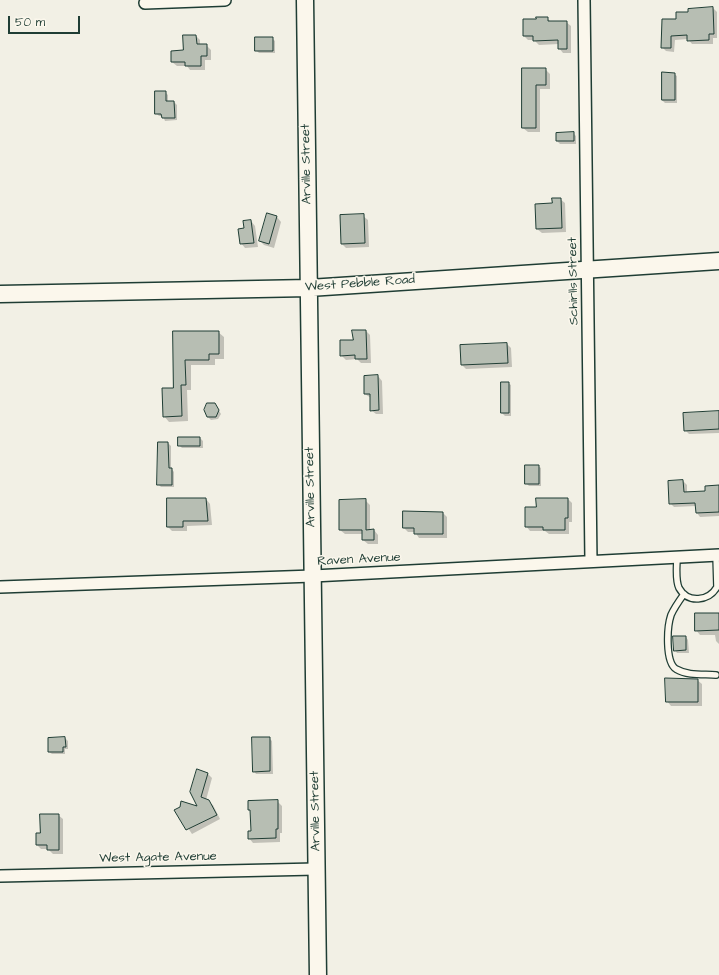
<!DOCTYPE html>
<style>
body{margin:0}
#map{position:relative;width:719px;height:975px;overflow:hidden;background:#f2f0e5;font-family:"Architects Daughter",sans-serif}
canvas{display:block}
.scale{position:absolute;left:8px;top:16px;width:72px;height:18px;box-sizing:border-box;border:2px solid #1f3d34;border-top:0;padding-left:5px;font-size:12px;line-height:14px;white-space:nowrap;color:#1f3d34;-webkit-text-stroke:3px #fbf7ec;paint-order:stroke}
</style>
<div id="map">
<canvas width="719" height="975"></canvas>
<div class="scale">50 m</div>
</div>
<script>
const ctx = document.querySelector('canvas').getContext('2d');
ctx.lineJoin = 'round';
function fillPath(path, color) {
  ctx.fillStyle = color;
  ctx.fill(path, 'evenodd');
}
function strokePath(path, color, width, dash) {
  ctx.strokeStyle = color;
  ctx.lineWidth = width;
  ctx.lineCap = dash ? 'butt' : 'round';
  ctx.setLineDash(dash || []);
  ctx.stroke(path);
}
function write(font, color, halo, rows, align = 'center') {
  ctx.font = font + ' "Architects Daughter",sans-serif';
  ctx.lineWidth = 3;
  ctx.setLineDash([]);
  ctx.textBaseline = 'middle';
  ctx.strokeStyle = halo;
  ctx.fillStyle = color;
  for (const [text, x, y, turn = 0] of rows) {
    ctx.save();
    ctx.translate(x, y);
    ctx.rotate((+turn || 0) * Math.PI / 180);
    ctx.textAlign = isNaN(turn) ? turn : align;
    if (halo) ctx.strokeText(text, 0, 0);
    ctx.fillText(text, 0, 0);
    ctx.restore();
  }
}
const shadow = new Path2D(`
 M 713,8 L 717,12 L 717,38 L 713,38 L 713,44 L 692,44 L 688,39 L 675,40 L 674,52 L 666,51 L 662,47 L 677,20 L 689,13 Z
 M 547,18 L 551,22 L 566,22 L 571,26 L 571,53 L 563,53 L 559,48 L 559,44 L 539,45 L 534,40 L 528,40 L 524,36 L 524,20 Z
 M 196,36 L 200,40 L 200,45 L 206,45 L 211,50 L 211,60 L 205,60 L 205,70 L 190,70 L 187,66 L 177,66 L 172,62 L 184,51 Z
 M 272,38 L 275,41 L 275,53 L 259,53 L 256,50 Z
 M 523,69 L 545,69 L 550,74 L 550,89 L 540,89 L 540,132 L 528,132 L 523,128 Z
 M 674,74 L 677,76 L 677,103 L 665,103 L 662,100 Z
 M 165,92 L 168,95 L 168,102 L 174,102 L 177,105 L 177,120 L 165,121 L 163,116 L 159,116 L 156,113 Z
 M 573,133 L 576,136 L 576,144 L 560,144 L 557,141 Z
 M 560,199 L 565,203 L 566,232 L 542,233 L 537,229 L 553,204 Z
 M 267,215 L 277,217 L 281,222 L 274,248 L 264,245 L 260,241 Z
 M 363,216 L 368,220 L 369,247 L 346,248 L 342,244 Z
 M 251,221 L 255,226 L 258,247 L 245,248 L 241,243 L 245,229 Z
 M 366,331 L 370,335 L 371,363 L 361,363 L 357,359 L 346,360 L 341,355 Z
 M 174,332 L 218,332 L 224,337 L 224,359 L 215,359 L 215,365 L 191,365 L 191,390 L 187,390 L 188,421 L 169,422 L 164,416 L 174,389 Z
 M 507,344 L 511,348 L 512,367 L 466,369 L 462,365 Z
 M 378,376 L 382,381 L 383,414 L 376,414 L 371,410 L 371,398 L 365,394 Z
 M 508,383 L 511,385 L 511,416 L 505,416 L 502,413 Z
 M 215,404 L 221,414 L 218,419 L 211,420 L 208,417 Z
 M 719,412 L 719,433 L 689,434 L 685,430 Z
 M 179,438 L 200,438 L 203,441 L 203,448 L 182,448 L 179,445 Z
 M 159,443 L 168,443 L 171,446 L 171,468 L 174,472 L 174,487 L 161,487 L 158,484 Z
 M 538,466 L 541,468 L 541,486 L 529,486 L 526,483 Z
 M 683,481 L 687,485 L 687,493 L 706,492 L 719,486 L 719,516 L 700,517 L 697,513 L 696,506 L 674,507 L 670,503 Z
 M 206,499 L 210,504 L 212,525 L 187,526 L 187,531 L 172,531 L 168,527 Z
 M 568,499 L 572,503 L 572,522 L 569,522 L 569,534 L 549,534 L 545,531 L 530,531 L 526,526 L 537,507 Z
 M 365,500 L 370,505 L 370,530 L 374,530 L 378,535 L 378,544 L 368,544 L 363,540 L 363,534 L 345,534 L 340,530 Z
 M 443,513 L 447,517 L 447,538 L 419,538 L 415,532 L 408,532 L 404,528 Z
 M 719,614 L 719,644 L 716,641 L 715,635 L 700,635 L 696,630 Z
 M 686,637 L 688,640 L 689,653 L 677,653 L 675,650 Z
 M 697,680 L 702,684 L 702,706 L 671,706 L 667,701 Z
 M 65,738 L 68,741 L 68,749 L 65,749 L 65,754 L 52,754 L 49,752 Z
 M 269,738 L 272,741 L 273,774 L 256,774 L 254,771 Z
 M 197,771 L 208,774 L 212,778 L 206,800 L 213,805 L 220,819 L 192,834 L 176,810 L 199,807 Z
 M 277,801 L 282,806 L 282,833 L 280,833 L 280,842 L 253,843 L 249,838 L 252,832 L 252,812 L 249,810 Z
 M 58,815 L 63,819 L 63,854 L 53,854 L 48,849 L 41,849 L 37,845 L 41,834 Z`);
const building = new Path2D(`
 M 713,7 L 714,34 L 709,34 L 709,40 L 687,41 L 687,35 L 671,36 L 671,48 L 661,48 L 662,19 L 676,19 L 676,12 L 688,12 L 688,9 Z
 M 536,17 L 548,17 L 548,21 L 567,21 L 567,49 L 558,49 L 558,40 L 533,41 L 533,36 L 523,36 L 523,19 L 536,19 Z
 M 183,35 L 196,35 L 197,44 L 207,44 L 207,56 L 201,56 L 201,66 L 185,66 L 185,62 L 171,62 L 171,51 L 183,50 Z
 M 255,37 L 273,37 L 273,51 L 255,51 Z
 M 522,68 L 546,68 L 546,85 L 536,85 L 536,128 L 522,128 Z
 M 662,72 L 675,73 L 675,100 L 662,100 Z
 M 155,91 L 166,91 L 166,101 L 174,101 L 175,118 L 162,118 L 161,114 L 155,114 Z
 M 574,132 L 574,141 L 556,141 L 556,133 Z
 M 552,198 L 561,198 L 562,228 L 536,229 L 535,204 L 552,203 Z
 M 267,213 L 277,216 L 269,244 L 259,241 Z
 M 364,214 L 365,243 L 341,244 L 340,215 Z
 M 251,220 L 254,243 L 240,244 L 238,229 L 244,228 L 243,221 Z
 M 352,330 L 366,330 L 367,359 L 355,359 L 355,355 L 340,356 L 340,340 L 353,340 Z
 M 173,331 L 219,331 L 219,354 L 209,354 L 209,360 L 185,360 L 186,385 L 181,385 L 182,416 L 163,417 L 162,388 L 173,388 Z
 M 507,343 L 508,363 L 461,365 L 460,345 Z
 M 378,375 L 379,410 L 370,411 L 370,394 L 364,394 L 364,376 Z
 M 501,382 L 509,382 L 509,413 L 501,413 Z
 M 207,403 L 215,403 L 219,410 L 216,417 L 207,417 L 204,410 Z
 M 719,411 L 719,429 L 684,431 L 683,413 Z
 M 178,437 L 200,437 L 200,446 L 178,446 Z
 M 158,442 L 168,442 L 169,468 L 172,468 L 172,485 L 157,485 Z
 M 525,465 L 539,465 L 539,484 L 525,484 Z
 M 683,480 L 684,492 L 705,491 L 705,486 L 719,485 L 719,512 L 696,513 L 695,503 L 669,504 L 668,481 Z
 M 167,498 L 206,498 L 208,521 L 183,521 L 183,527 L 167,527 Z
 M 536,498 L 568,498 L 568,518 L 565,518 L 565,530 L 543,530 L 543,527 L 525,527 L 525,507 L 536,507 Z
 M 366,499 L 366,530 L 374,529 L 374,540 L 362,540 L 362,530 L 339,530 L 339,500 Z
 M 403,511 L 443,512 L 443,534 L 414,534 L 414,528 L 403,528 Z
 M 695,613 L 719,613 L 719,630 L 695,631 Z
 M 673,636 L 686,636 L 686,650 L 674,651 Z
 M 665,678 L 698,679 L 698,702 L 666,702 Z
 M 65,737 L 66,747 L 63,747 L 63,752 L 48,752 L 48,738 Z
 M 252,737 L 270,737 L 270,771 L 253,772 Z
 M 197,769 L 208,773 L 201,797 L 209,800 L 217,815 L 186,830 L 174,810 L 180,807 L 181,801 L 197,806 L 190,792 Z
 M 278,800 L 278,829 L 276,829 L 276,838 L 248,839 L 248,831 L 251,831 L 250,810 L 248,810 L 248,801 Z
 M 40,814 L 59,814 L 59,850 L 47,850 L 47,845 L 36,845 L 36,833 L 40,833 Z`);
const lane = new Path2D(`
 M 677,557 C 677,566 675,579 679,588 C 688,604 709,601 717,587 L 716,555
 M 684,594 C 679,601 674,608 671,615 C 667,627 665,662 676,669 C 688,676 703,674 716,675`);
const street = new Path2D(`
 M 584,0 L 591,561
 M 145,3 L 225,0
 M 0,587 L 313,576 L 719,555
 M 0,876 L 316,869`);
const secondary = new Path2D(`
 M 305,0 L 318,975
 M 0,294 L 309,288 L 719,261`);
const streetNames = [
 ["Arville Street",307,164,-91],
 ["Schirlls Street",574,281,-91],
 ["West Pebble Road",360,284,-4],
 ["Arville Street",311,487,-91],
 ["Raven Avenue",359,560,-3],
 ["Arville Street",316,811,-91],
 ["West Agate Avenue",158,858,-1]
];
fillPath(shadow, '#0003');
fillPath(building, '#b7beb3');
strokePath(building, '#1f3d34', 1);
strokePath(lane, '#1f3d34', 8);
strokePath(street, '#1f3d34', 14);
strokePath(secondary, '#1f3d34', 19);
strokePath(lane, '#fbf7ec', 5.5);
strokePath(street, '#fbf7ec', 11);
strokePath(secondary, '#fbf7ec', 16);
write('13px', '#1f3d34', '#fbf7ec', streetNames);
</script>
